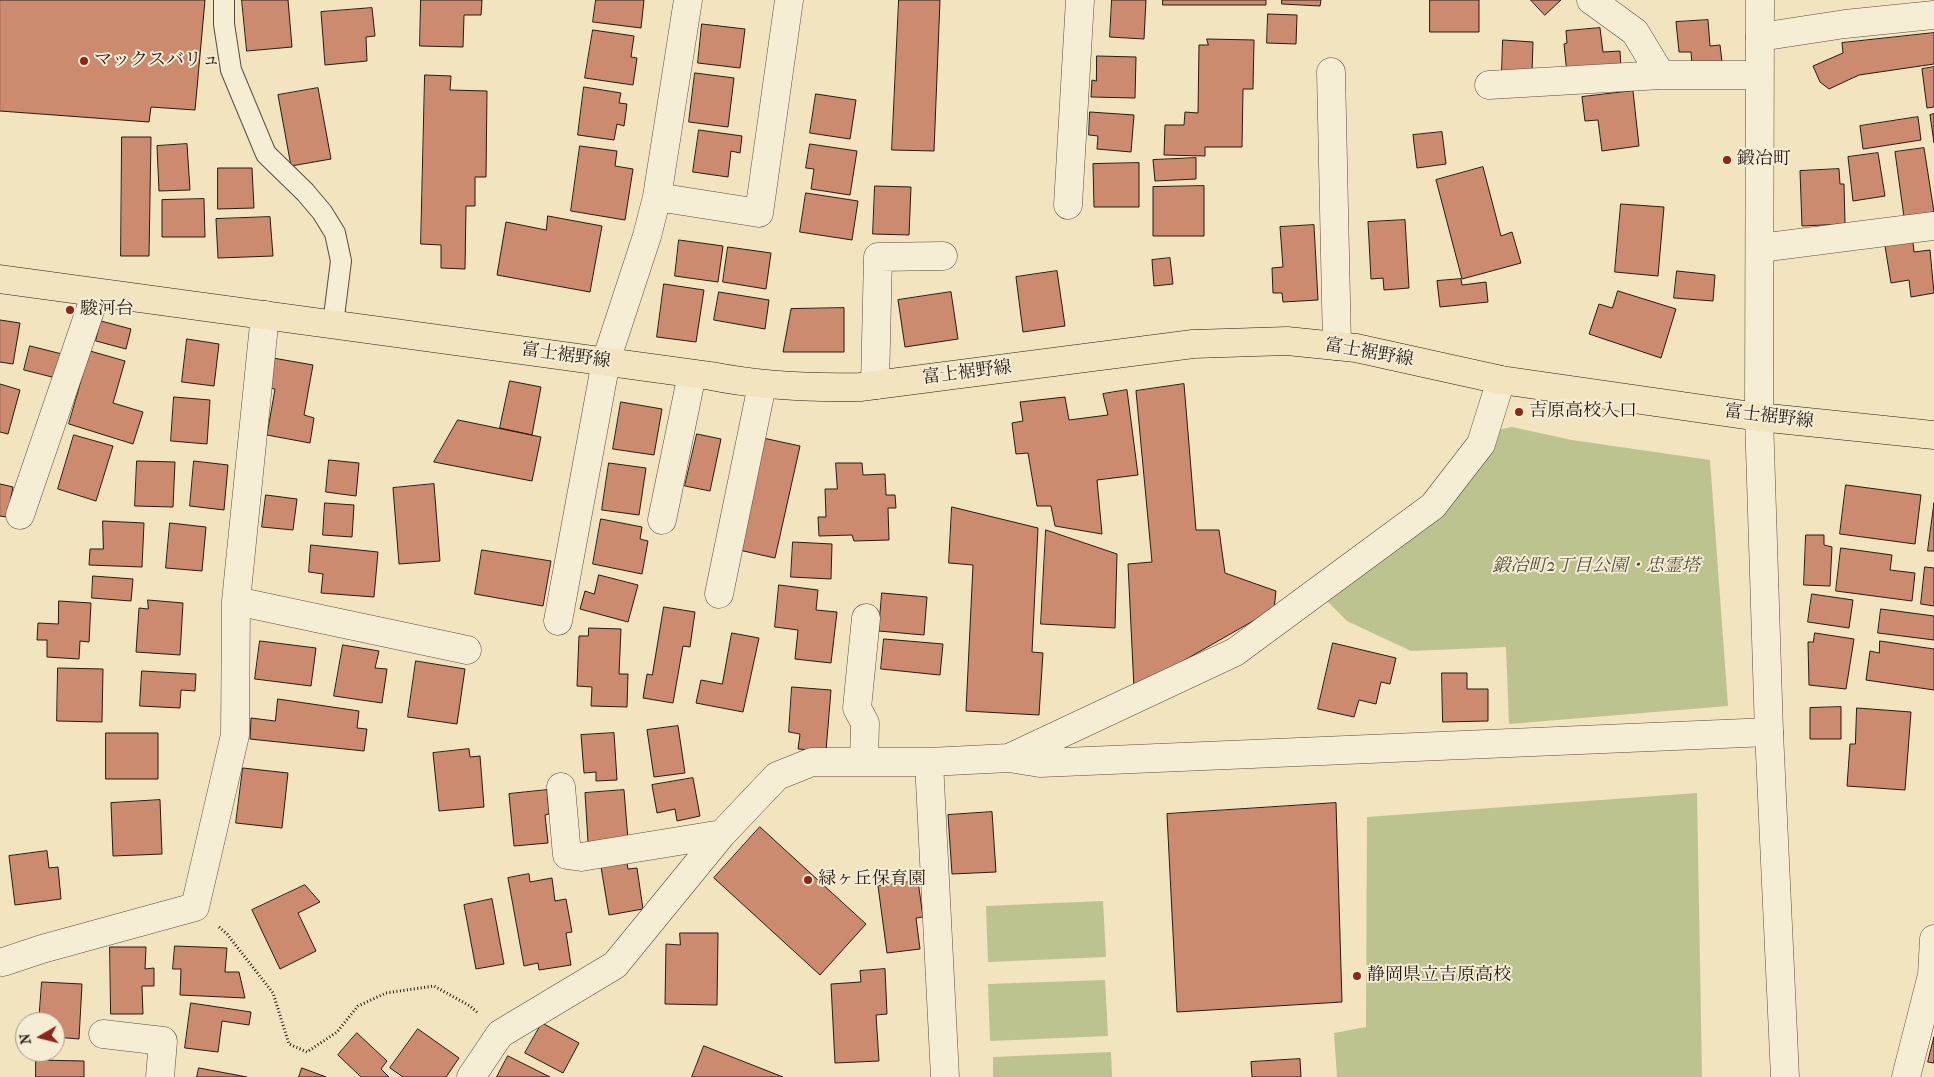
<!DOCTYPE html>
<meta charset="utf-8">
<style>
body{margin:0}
#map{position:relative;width:1934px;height:1077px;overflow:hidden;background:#f1e4be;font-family:"IM FELL French Canon",serif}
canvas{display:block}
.north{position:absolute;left:15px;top:1012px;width:50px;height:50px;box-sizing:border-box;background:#f6edd5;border:1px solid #a39988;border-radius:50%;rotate:262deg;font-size:14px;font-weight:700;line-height:20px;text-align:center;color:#261b14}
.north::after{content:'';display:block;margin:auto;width:18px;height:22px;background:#8f2418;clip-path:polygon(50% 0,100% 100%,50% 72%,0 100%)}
</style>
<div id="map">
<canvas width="1934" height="1077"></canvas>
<div class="north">N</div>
</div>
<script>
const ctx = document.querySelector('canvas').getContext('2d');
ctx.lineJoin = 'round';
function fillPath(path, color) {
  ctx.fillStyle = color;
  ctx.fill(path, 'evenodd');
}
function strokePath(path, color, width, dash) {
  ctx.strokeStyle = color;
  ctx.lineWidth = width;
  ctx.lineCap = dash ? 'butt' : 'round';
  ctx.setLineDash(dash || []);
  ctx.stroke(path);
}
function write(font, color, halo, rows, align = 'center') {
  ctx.font = font + ' "IM FELL French Canon","Noto Serif JP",serif';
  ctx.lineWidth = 4;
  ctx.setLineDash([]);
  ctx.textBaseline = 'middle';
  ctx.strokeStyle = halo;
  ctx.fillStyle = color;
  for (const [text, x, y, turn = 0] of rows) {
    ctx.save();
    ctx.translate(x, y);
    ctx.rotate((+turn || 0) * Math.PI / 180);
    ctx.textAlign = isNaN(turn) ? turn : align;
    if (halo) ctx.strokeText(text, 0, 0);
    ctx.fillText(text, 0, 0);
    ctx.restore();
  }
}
const green = new Path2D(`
 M 1512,427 L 1572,440 L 1710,460 L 1728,706 L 1509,724 L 1506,647 L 1411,651 L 1347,621 L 1325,599 L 1497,430 Z
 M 1697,793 L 1702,1077 L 1337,1077 L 1334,1033 L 1366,1027 L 1367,817 Z
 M 1103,901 L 1106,957 L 988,962 L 986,906 Z
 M 1105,980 L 1108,1036 L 990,1041 L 988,984 Z
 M 1111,1052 L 1112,1077 L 993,1077 L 993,1057 Z`);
const building = new Path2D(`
 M 0,0 L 205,0 L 195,110 L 151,107 L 149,122 L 0,111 Z
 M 242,0 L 288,0 L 292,47 L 247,51 Z
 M 421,0 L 482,0 L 481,15 L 464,15 L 463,47 L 420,46 Z
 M 596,0 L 644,0 L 641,28 L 593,22 Z
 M 899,0 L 940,0 L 934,151 L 892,150 Z
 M 1112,0 L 1146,0 L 1144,39 L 1110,37 Z
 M 1163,0 L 1266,0 L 1266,5 L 1163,5 Z
 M 1282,0 L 1321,0 L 1320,6 L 1282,4 Z
 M 1430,0 L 1479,0 L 1479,32 L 1430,32 Z
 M 1531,0 L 1561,0 L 1545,15 Z
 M 372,8 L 375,36 L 366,37 L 367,61 L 325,65 L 321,12 Z
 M 1268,14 L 1297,15 L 1296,44 L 1267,43 Z
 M 1708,20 L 1710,46 L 1720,45 L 1722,62 L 1692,64 L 1691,52 L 1679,52 L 1676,22 Z
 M 702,24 L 745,29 L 740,68 L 698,63 Z
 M 1600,28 L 1603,52 L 1620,51 L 1621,69 L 1567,74 L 1564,44 L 1567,43 L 1566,31 Z
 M 593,30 L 634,36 L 631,57 L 637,58 L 633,85 L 585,78 Z
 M 1934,33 L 1934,64 L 1859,75 L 1829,89 L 1820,82 L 1813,66 L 1843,53 L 1842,43 Z
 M 1207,39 L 1254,40 L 1253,89 L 1243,89 L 1242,147 L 1205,147 L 1205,156 L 1164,155 L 1165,125 L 1184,125 L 1185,112 L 1198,113 L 1199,45 L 1208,45 Z
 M 1503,40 L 1533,42 L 1532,73 L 1502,71 Z
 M 1097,56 L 1136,57 L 1135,98 L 1091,97 L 1092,80 L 1096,81 Z
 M 1934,67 L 1934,107 L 1927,108 L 1922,69 Z
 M 695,73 L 734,78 L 728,127 L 689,122 Z
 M 425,75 L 451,76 L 450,90 L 487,91 L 486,177 L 475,177 L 475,206 L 466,206 L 465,269 L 441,268 L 441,245 L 421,244 Z
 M 584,87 L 621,93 L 619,103 L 627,104 L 624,126 L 617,124 L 614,140 L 578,135 Z
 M 318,88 L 331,159 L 291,166 L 278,95 Z
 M 1633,91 L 1639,146 L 1602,151 L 1598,120 L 1585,121 L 1582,97 Z
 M 816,94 L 856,100 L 850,139 L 810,133 Z
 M 1090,112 L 1134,115 L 1131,152 L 1097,149 L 1098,136 L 1089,135 Z
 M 1934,114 L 1934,143 L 1930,115 Z
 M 1918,117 L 1921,140 L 1863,149 L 1860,126 Z
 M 699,130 L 742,136 L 740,153 L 731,151 L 728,177 L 693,172 Z
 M 1442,132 L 1446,164 L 1417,168 L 1413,135 Z
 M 122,137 L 151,137 L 149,256 L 121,256 Z
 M 187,144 L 190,190 L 159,191 L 157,146 Z
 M 810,144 L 857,151 L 850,195 L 811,189 L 814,169 L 806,168 Z
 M 580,146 L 617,151 L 615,166 L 633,169 L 625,220 L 571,211 Z
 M 1924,148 L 1934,212 L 1904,217 L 1895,152 Z
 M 1878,153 L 1885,196 L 1853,201 L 1848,157 Z
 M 1196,158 L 1196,179 L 1155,181 L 1153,160 Z
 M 1139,163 L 1139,207 L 1094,207 L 1093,164 Z
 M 1483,167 L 1501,236 L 1512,232 L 1521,263 L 1462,279 L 1436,180 Z
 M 218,168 L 252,168 L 254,208 L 218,209 Z
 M 1839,169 L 1840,184 L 1844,184 L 1845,224 L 1802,226 L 1800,171 Z
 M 875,186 L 911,187 L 909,235 L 873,234 Z
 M 1204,186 L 1204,236 L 1153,236 L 1153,187 Z
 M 806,193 L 858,201 L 852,240 L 800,232 Z
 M 204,199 L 205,237 L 162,237 L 162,200 Z
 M 1621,204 L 1664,207 L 1658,276 L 1615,272 Z
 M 548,216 L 602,226 L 590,292 L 497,275 L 506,222 L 546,230 Z
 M 270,217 L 273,256 L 218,258 L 216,219 Z
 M 1405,220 L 1409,288 L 1384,290 L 1383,278 L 1371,279 L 1368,222 Z
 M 1314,225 L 1318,300 L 1283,302 L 1282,293 L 1273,293 L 1272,268 L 1283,267 L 1280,227 Z
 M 679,240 L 723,246 L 718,282 L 675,276 Z
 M 1913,242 L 1914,252 L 1930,250 L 1934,293 L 1911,297 L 1909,280 L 1891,283 L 1885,246 Z
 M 728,247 L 771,253 L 766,289 L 723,282 Z
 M 1170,258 L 1173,284 L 1154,286 L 1152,260 Z
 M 1057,271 L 1065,326 L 1023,332 L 1016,277 Z
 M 1677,271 L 1715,275 L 1713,301 L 1674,298 Z
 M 1461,279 L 1462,285 L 1486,282 L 1488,302 L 1440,307 L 1437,281 Z
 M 664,284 L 704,290 L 696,342 L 657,337 Z
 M 1618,291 L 1676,309 L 1661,358 L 1589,334 L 1599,304 L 1612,308 Z
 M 719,292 L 769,300 L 765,329 L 714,320 Z
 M 951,292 L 958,339 L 905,347 L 898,300 Z
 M 844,308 L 844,352 L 783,352 L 791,309 Z
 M 0,320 L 20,323 L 13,364 L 0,362 Z
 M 101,321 L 131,329 L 126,349 L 96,341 Z
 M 187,339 L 219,344 L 214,386 L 182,382 Z
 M 30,346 L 62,354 L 56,378 L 24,370 Z
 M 90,351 L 125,361 L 113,403 L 143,412 L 133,444 L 69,424 Z
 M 273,358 L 313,365 L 304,415 L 314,418 L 310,443 L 267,435 L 275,389 L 268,388 Z
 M 510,381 L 541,387 L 532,435 L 500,428 Z
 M 0,384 L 20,390 L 8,434 L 0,432 Z
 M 1184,384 L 1196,530 L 1219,530 L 1225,573 L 1276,591 L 1274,609 L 1134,689 L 1128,564 L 1152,562 L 1136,391 Z
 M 1127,390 L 1138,475 L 1097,480 L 1102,534 L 1055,526 L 1051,506 L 1037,506 L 1028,453 L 1016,454 L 1012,423 L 1023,421 L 1020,402 L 1065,397 L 1069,420 L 1108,415 L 1103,394 Z
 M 174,397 L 210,400 L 207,444 L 171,441 Z
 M 621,402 L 662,409 L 654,455 L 613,449 Z
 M 458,420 L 541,437 L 532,481 L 434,462 Z
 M 697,434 L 721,439 L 710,491 L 685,486 Z
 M 74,435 L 113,446 L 96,501 L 58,489 Z
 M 763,438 L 800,446 L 775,558 L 739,550 Z
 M 329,460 L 359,463 L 356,496 L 326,492 Z
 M 137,461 L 175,462 L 173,507 L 135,506 Z
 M 194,461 L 228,465 L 224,510 L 190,506 Z
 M 609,463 L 646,468 L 639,515 L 602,510 Z
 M 836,463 L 862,463 L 863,475 L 885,474 L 886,495 L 895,495 L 896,508 L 888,508 L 889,540 L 854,541 L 852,535 L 819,536 L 818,517 L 826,517 L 825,489 L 837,489 Z
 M 0,484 L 13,487 L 7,517 L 0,516 Z
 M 434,484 L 440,561 L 399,564 L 393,488 Z
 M 1846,485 L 1921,495 L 1915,544 L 1840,534 Z
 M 266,495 L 297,499 L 293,530 L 262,527 Z
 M 325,503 L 354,505 L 352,537 L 323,535 Z
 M 1934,503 L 1934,551 L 1928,551 Z
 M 952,507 L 1038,528 L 1032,652 L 1043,653 L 1039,715 L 966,711 L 973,565 L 949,563 Z
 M 601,519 L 642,527 L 640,539 L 648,541 L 642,574 L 593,564 Z
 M 103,521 L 144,523 L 142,567 L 89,565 L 90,549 L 103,549 Z
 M 170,523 L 206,527 L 202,571 L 166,568 Z
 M 1046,530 L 1117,554 L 1115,628 L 1041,624 Z
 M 1806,535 L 1824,535 L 1824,545 L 1832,547 L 1830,586 L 1804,585 Z
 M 793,542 L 832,544 L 831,579 L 791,577 Z
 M 311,545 L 378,552 L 374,597 L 321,593 L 323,574 L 309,572 Z
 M 1841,548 L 1892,555 L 1890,570 L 1915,573 L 1912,601 L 1836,591 Z
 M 482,550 L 551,561 L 543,606 L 475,594 Z
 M 1925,567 L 1934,568 L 1934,606 L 1921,604 Z
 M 599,575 L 638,585 L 628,622 L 580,609 L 585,591 L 594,594 Z
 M 93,576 L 133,579 L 131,601 L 92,598 Z
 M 779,585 L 818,590 L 816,610 L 837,612 L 831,663 L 795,659 L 798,630 L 775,627 Z
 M 882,593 L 927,597 L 924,635 L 879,631 Z
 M 1812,594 L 1853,600 L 1849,628 L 1808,622 Z
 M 148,600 L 183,603 L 180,655 L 136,652 L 139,608 L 148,609 Z
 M 59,601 L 91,603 L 89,642 L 80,641 L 79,659 L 47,657 L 47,640 L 37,640 L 38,623 L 58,624 Z
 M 664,607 L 695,612 L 690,647 L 683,646 L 673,703 L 643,698 L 647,674 L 652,675 Z
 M 1881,609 L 1934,616 L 1934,640 L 1878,633 Z
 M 589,628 L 621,629 L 619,674 L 628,674 L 627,707 L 591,706 L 592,687 L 577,686 L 579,636 L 588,636 Z
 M 732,633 L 759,638 L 743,712 L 696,703 L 701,680 L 722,684 Z
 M 1815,633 L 1854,639 L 1846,689 L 1809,685 L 1808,642 L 1813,642 Z
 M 884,639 L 943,644 L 940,675 L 881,669 Z
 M 260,641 L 316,648 L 311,686 L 255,679 Z
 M 1880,641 L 1934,649 L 1934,690 L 1866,680 L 1870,651 L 1879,653 Z
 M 1333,643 L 1396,658 L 1390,684 L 1381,682 L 1376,704 L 1359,700 L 1354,717 L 1318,709 Z
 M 343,645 L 379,651 L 375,668 L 387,669 L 382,703 L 334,696 Z
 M 416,661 L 465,669 L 457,724 L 408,717 Z
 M 58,668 L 103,669 L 102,722 L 57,721 Z
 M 142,671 L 196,674 L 195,691 L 181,690 L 180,708 L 140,706 Z
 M 1442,673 L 1467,673 L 1467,689 L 1488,689 L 1488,721 L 1443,722 Z
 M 792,687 L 831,690 L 826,751 L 798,749 L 800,734 L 789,732 Z
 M 278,699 L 359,711 L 357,728 L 367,729 L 364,751 L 250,739 L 251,718 L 275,721 Z
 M 1841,707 L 1841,739 L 1810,739 L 1810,708 Z
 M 1857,708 L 1911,712 L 1905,790 L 1847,786 L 1850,744 L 1855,744 Z
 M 678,726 L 685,773 L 654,777 L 647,730 Z
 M 106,733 L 158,733 L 158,779 L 106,779 Z
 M 614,733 L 617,780 L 596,781 L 596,772 L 584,773 L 581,735 Z
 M 469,749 L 470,757 L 480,756 L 484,807 L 439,811 L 433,753 Z
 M 243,768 L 288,773 L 282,828 L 236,823 Z
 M 693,778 L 700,816 L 677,821 L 675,809 L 657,813 L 652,785 Z
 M 547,790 L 549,814 L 545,815 L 548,843 L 514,846 L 509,794 Z
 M 624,790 L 628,840 L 588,842 L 585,793 Z
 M 160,800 L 162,854 L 113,856 L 111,803 Z
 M 1336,803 L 1342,1002 L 1177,1012 L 1167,814 Z
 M 992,812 L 996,872 L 952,874 L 948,815 Z
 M 760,827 L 866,924 L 820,975 L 714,878 Z
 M 47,851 L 49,868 L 58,867 L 61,899 L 15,905 L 9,856 Z
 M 627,863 L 628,869 L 637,868 L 643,909 L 609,915 L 601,867 Z
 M 529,874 L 530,882 L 552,878 L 555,901 L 566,899 L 572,932 L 566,933 L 571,965 L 539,970 L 538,963 L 524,966 L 508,878 Z
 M 918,881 L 923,917 L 916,918 L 920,949 L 887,953 L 878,886 Z
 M 305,885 L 320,902 L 298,913 L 316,951 L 280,969 L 252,910 Z
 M 492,899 L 504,964 L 476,969 L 464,905 Z
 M 680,933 L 718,933 L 717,1005 L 665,1004 L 666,944 L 680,945 Z
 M 175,946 L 227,948 L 225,972 L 239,972 L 245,998 L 180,995 L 181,969 L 173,969 Z
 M 110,947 L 146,947 L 145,969 L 154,968 L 154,986 L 142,986 L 143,1014 L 111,1014 Z
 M 885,969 L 887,1014 L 876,1015 L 879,1061 L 835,1063 L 831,984 L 861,982 L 860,971 Z
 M 42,982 L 82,984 L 79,1039 L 55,1037 L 55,1022 L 39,1022 Z
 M 191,1003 L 251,1012 L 249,1025 L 222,1021 L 218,1052 L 185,1048 Z
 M 542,1023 L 579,1043 L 563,1073 L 525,1053 Z
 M 418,1029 L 459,1058 L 446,1077 L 403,1077 L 390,1068 Z
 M 357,1033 L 387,1061 L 381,1069 L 389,1077 L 361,1077 L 338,1055 Z
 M 1934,1037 L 1934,1063 L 1928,1062 Z
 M 704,1046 L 783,1077 L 692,1077 Z
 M 508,1056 L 550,1077 L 497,1077 Z
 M 1300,1059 L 1301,1077 L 1252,1077 L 1251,1062 Z
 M 36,1060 L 84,1061 L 84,1077 L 36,1077 Z
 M 199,1068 L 247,1077 L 197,1077 Z
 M 302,1068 L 326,1077 L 299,1077 Z`);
const path = new Path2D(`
 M 219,927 L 227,934 L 273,993 L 289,1044 L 307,1052 L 337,1032 L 358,1006 L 386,993 L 434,986 L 470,1006 L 478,1013`);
const service = new Path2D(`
 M 224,0 L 224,24 L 231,70 L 266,154 L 305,192 L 322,212 L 335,233 L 341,261 L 333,324`);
const minor = new Path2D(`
 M 1591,0 L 1635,32 L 1661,75 L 1759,75
 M 1760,37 L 1845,24 L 1934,15
 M 1331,72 L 1337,346
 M 1489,85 L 1661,75
 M 657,197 L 759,213 L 789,0
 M 1068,205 L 1080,0
 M 1760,248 L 1934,226
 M 875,385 L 878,257 L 943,256
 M 20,515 L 96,293
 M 662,520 L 692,374
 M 719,594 L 762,385
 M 236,601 L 467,650
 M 558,621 L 606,361 L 647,236 L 657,197 L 688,0
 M 1009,758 L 1235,652 L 1433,506 L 1481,444 L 1501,380
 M 864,762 L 865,723 L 857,708 L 866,618
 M 929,762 L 945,1077
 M 561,787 L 567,855 L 581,857 L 722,834
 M 3,962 L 42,949 L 195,907 L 235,735 L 236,601 L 265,315
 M 103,1034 L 163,1041 L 160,1077
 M 471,1077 L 500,1034 L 615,965 L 722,834 L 777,776 L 812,762 L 929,762 L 1009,758 L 1040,763 L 1769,732
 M 1906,1077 L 1932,975 L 1934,939`);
const tertiary = new Path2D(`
 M 1760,0 L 1759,417 L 1769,732 L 1785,1077`);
const primary = new Path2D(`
 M 0,279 L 711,376 C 761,386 809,388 860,387 L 1193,344 L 1287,341 L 1356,348 L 1501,380 L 1759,417 L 1934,435`);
const markers = [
 [84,61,5,"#8f2418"],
 [1727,160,5,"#8f2418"],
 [70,310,5,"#8f2418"],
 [1519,412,5,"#8f2418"],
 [808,880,5,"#8f2418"],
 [1357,976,5,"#8f2418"]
];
const poiNames = [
 ["マックスバリュ",94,61],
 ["鍛冶町",1737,160],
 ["駿河台",80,310],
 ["吉原高校入口",1529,412],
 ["緑ヶ丘保育園",818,880],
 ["静岡県立吉原高校",1367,976]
];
const streetNames = [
 ["富士裾野線",1369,353,10],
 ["富士裾野線",566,356,8],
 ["富士裾野線",967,373,-7],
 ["富士裾野線",1769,417,7]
];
const parkNames = [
 ["鍛冶町2丁目公園・忠霊塔",1596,567]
];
fillPath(green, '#bdc38f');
fillPath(building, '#cc8a6e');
strokePath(building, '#261b14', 1);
strokePath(service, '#594d3e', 22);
strokePath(minor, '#594d3e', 29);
strokePath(tertiary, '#594d3e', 29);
strokePath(primary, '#261b14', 29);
strokePath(path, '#261b14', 3, [1, 2.5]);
strokePath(service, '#f6edd5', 20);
strokePath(minor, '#f6edd5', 28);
strokePath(tertiary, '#f6edd5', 28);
strokePath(primary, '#f1e4be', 28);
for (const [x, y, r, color] of markers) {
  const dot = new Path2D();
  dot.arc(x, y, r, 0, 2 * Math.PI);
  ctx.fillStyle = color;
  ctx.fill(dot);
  strokePath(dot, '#f6edd5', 2);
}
write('18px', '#261b14', '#f6edd5', poiNames, 'left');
write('18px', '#261b14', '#f6edd5', streetNames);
write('italic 18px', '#534d39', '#f6edd5', parkNames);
</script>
